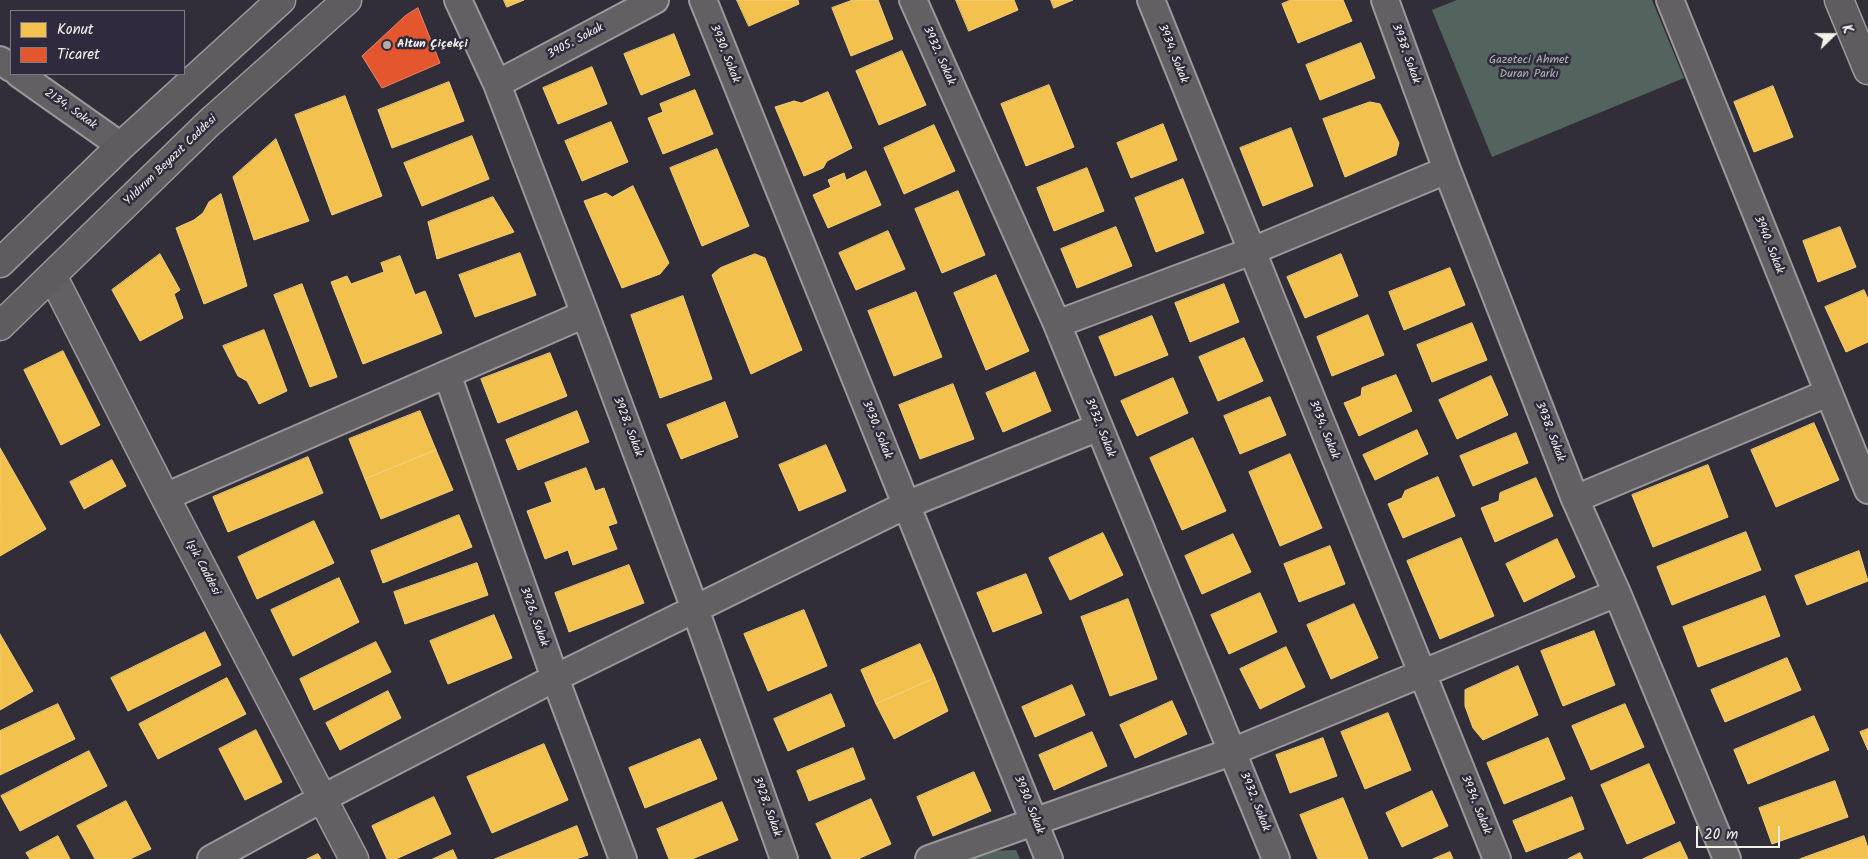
<!DOCTYPE html>
<meta charset="utf-8">
<style>
body{margin:0}
#map{position:relative;width:1868px;height:859px;overflow:hidden;background:#312e39;font-family:Kalam,sans-serif}
canvas{display:block}
.legend{position:absolute;left:10px;top:10px;width:175px;height:65px;box-sizing:border-box;background:#2f2a3d;border:1px solid #7e7a81;margin:0;padding:6px 9px;list-style:none;font-size:15px;color:#f4f1e8}
.legend li{display:flex;align-items:center;gap:10px;height:25px}
.legend b{width:25px;border:1px solid #7e7a81}
.north{position:absolute;left:1808px;top:10px;width:50px;height:50px;-webkit-text-stroke:4px #2f2a3d;paint-order:stroke;rotate:68deg;font-size:14px;font-weight:700;line-height:20px;text-align:center;color:#f4f1e8}
.north::after{content:'';display:block;margin:auto;width:18px;height:22px;background:#f4f1e8;clip-path:polygon(50% 0,100% 100%,50% 72%,0 100%)}
.scale{position:absolute;left:1696px;top:826px;width:84px;height:22px;box-sizing:border-box;border:2px solid #f4f1e8;border-top:0;padding-left:6px;font-size:15px;line-height:18px;white-space:nowrap;color:#f4f1e8;-webkit-text-stroke:4px #2f2a3d;paint-order:stroke}
</style>
<div id="map">
<canvas width="1868" height="859"></canvas>
<ul class="legend">
<li><b style="height:14px;background:#f2c14e"></b>Konut</li>
<li><b style="height:14px;background:#e4572e"></b>Ticaret</li>
</ul>
<div class="north">K</div>
<div class="scale">20 m</div>
</div>
<script>
const ctx = document.querySelector('canvas').getContext('2d');
ctx.lineJoin = 'round';
function fillPath(path, color) {
  ctx.fillStyle = color;
  ctx.fill(path, 'evenodd');
}
function strokePath(path, color, width, dash) {
  ctx.strokeStyle = color;
  ctx.lineWidth = width;
  ctx.lineCap = dash ? 'butt' : 'round';
  ctx.setLineDash(dash || []);
  ctx.stroke(path);
}
function write(font, color, halo, rows, align = 'center') {
  ctx.font = font + ' Kalam,sans-serif';
  ctx.lineWidth = 5;
  ctx.setLineDash([]);
  ctx.textBaseline = 'middle';
  ctx.strokeStyle = halo;
  ctx.fillStyle = color;
  for (const [text, x, y, turn = 0] of rows) {
    ctx.save();
    ctx.translate(x, y);
    ctx.rotate((+turn || 0) * Math.PI / 180);
    ctx.textAlign = isNaN(turn) ? turn : align;
    if (halo) ctx.strokeText(text, 0, 0);
    ctx.fillText(text, 0, 0);
    ctx.restore();
  }
}
const green = new Path2D(`
 M 1457,0 L 1652,0 L 1684,78 L 1492,157 L 1432,10 Z
 M 1016,850 L 1020,859 L 968,859 L 987,851 Z`);
const homes = new Path2D(`
 M 504,0 L 524,0 L 507,7 Z
 M 737,0 L 798,0 L 799,4 L 749,26 Z
 M 853,0 L 878,0 L 893,39 L 851,56 L 832,8 Z
 M 956,0 L 1014,0 L 1018,10 L 969,31 Z
 M 1051,0 L 1073,0 L 1054,8 Z
 M 1291,0 L 1343,0 L 1352,21 L 1298,43 L 1282,4 Z
 M 674,34 L 690,75 L 641,95 L 624,54 Z
 M 1361,43 L 1375,78 L 1320,100 L 1306,65 Z
 M 902,51 L 926,105 L 879,125 L 856,71 Z
 M 592,67 L 607,104 L 558,124 L 543,88 Z
 M 449,82 L 464,121 L 392,148 L 378,110 Z
 M 1049,85 L 1074,147 L 1026,166 L 1001,104 Z
 M 1773,86 L 1793,137 L 1754,152 L 1734,102 Z
 M 695,90 L 713,134 L 663,154 L 648,118 L 663,112 L 660,104 Z
 M 828,92 L 852,148 L 827,161 L 823,168 L 804,176 L 775,107 L 794,101 L 801,103 Z
 M 345,96 L 382,196 L 332,215 L 295,115 Z
 M 1370,102 L 1380,104 L 1399,143 L 1396,155 L 1345,177 L 1323,119 Z
 M 611,122 L 628,162 L 582,181 L 565,141 Z
 M 1163,124 L 1177,160 L 1131,178 L 1117,143 Z
 M 934,125 L 955,171 L 904,194 L 884,148 Z
 M 1291,128 L 1313,186 L 1263,206 L 1240,148 Z
 M 472,136 L 489,179 L 422,206 L 404,163 Z
 M 276,139 L 309,221 L 254,240 L 233,177 Z
 M 717,149 L 749,226 L 702,246 L 670,168 Z
 M 1087,168 L 1104,211 L 1054,231 L 1037,188 Z
 M 866,171 L 881,205 L 828,228 L 813,195 L 831,187 L 828,180 L 844,173 L 846,180 Z
 M 1183,179 L 1204,233 L 1156,252 L 1135,198 Z
 M 633,186 L 669,263 L 660,274 L 622,288 L 584,201 L 606,193 L 612,197 Z
 M 958,191 L 985,255 L 942,273 L 915,209 Z
 M 221,194 L 247,286 L 204,304 L 176,228 L 194,220 L 203,213 L 209,202 Z
 M 493,197 L 514,232 L 437,259 L 428,222 Z
 M 1116,227 L 1132,266 L 1077,288 L 1061,249 Z
 M 1840,227 L 1856,267 L 1818,282 L 1803,241 Z
 M 888,231 L 905,269 L 856,290 L 839,253 Z
 M 520,253 L 536,295 L 475,317 L 459,275 Z
 M 160,254 L 180,290 L 174,294 L 183,318 L 140,341 L 112,290 Z
 M 755,254 L 765,258 L 802,350 L 751,374 L 712,275 L 720,268 Z
 M 1341,254 L 1358,296 L 1305,318 L 1287,277 Z
 M 400,256 L 415,295 L 425,291 L 442,333 L 363,364 L 331,282 L 347,276 L 351,284 L 384,272 L 381,263 Z
 M 1450,268 L 1465,305 L 1404,330 L 1389,292 Z
 M 996,275 L 1029,351 L 986,370 L 954,293 Z
 M 302,284 L 337,377 L 310,387 L 274,295 Z
 M 1224,284 L 1239,322 L 1190,342 L 1175,303 Z
 M 1864,290 L 1868,299 L 1868,342 L 1846,352 L 1825,307 Z
 M 916,292 L 942,357 L 894,376 L 868,311 Z
 M 683,296 L 712,379 L 660,398 L 631,315 Z
 M 1368,315 L 1384,355 L 1332,376 L 1317,337 Z
 M 1152,316 L 1168,355 L 1115,376 L 1099,337 Z
 M 1472,323 L 1487,360 L 1432,382 L 1417,345 Z
 M 264,330 L 287,391 L 259,404 L 247,381 L 238,376 L 223,346 Z
 M 1244,338 L 1263,381 L 1218,401 L 1199,357 Z
 M 63,351 L 100,425 L 61,445 L 24,370 Z
 M 550,353 L 567,396 L 498,423 L 481,379 Z
 M 1035,372 L 1051,411 L 1003,432 L 986,393 Z
 M 1396,375 L 1412,411 L 1359,436 L 1344,403 L 1361,396 L 1362,388 Z
 M 1491,376 L 1508,415 L 1457,439 L 1439,400 Z
 M 1173,378 L 1188,413 L 1137,436 L 1121,401 Z
 M 953,384 L 974,439 L 920,459 L 899,405 Z
 M 1270,397 L 1286,435 L 1240,454 L 1224,416 Z
 M 725,402 L 738,437 L 681,459 L 667,425 Z
 M 420,411 L 436,450 L 365,479 L 349,439 Z
 M 577,411 L 589,442 L 518,470 L 506,440 Z
 M 1814,423 L 1839,480 L 1776,507 L 1751,450 Z
 M 1417,430 L 1428,454 L 1375,480 L 1363,455 Z
 M 1516,433 L 1528,463 L 1473,486 L 1460,456 Z
 M 1193,438 L 1226,511 L 1182,530 L 1150,458 Z
 M 826,445 L 846,491 L 799,511 L 779,465 Z
 M 0,448 L 46,529 L 0,556 Z
 M 436,450 L 453,490 L 381,519 L 365,479 Z
 M 1290,454 L 1322,528 L 1280,546 L 1249,472 Z
 M 308,457 L 323,493 L 228,532 L 213,497 Z
 M 112,460 L 126,486 L 84,509 L 70,482 Z
 M 1708,465 L 1728,517 L 1653,547 L 1632,495 Z
 M 586,468 L 595,491 L 604,488 L 617,523 L 608,526 L 617,549 L 573,565 L 568,550 L 545,559 L 527,511 L 552,502 L 545,483 Z
 M 1438,477 L 1455,516 L 1403,538 L 1388,504 L 1402,498 L 1405,491 Z
 M 1536,478 L 1553,516 L 1495,542 L 1481,508 L 1499,501 L 1500,493 Z
 M 459,515 L 472,547 L 383,583 L 371,551 Z
 M 314,521 L 334,563 L 257,599 L 238,557 Z
 M 1746,532 L 1761,570 L 1672,605 L 1657,567 Z
 M 1103,533 L 1123,575 L 1070,600 L 1049,558 Z
 M 1233,534 L 1251,572 L 1202,594 L 1185,556 Z
 M 1461,538 L 1494,616 L 1440,639 L 1407,561 Z
 M 1557,539 L 1575,577 L 1524,602 L 1506,564 Z
 M 1330,546 L 1345,584 L 1299,602 L 1284,564 Z
 M 1859,551 L 1868,581 L 1807,605 L 1795,576 Z
 M 477,563 L 488,595 L 405,624 L 394,592 Z
 M 629,565 L 644,603 L 569,632 L 555,593 Z
 M 1026,574 L 1042,613 L 993,632 L 977,593 Z
 M 339,578 L 359,622 L 293,656 L 271,610 Z
 M 1260,593 L 1277,632 L 1229,654 L 1211,615 Z
 M 1765,596 L 1780,636 L 1698,667 L 1683,627 Z
 M 1128,599 L 1157,679 L 1110,696 L 1081,617 Z
 M 1354,604 L 1378,658 L 1331,679 L 1307,625 Z
 M 804,610 L 827,666 L 768,691 L 744,634 Z
 M 494,615 L 512,658 L 448,684 L 430,641 Z
 M 1594,631 L 1615,685 L 1563,706 L 1541,651 Z
 M 205,632 L 221,665 L 128,711 L 111,678 Z
 M 0,634 L 33,691 L 0,710 Z
 M 376,642 L 391,672 L 314,710 L 300,679 Z
 M 920,644 L 935,678 L 876,704 L 861,670 Z
 M 1286,647 L 1305,687 L 1260,709 L 1240,669 Z
 M 1787,658 L 1801,690 L 1725,722 L 1711,690 Z
 M 1518,666 L 1538,715 L 1483,740 L 1473,728 L 1465,706 L 1465,690 Z
 M 227,678 L 246,714 L 158,759 L 139,724 Z
 M 935,678 L 948,711 L 894,739 L 876,704 Z
 M 1072,685 L 1085,715 L 1035,737 L 1022,707 Z
 M 388,691 L 401,718 L 340,750 L 326,723 Z
 M 831,694 L 845,726 L 788,751 L 774,719 Z
 M 1172,701 L 1187,734 L 1135,758 L 1120,725 Z
 M 58,704 L 75,739 L 0,775 L 0,731 Z
 M 1625,704 L 1644,747 L 1591,770 L 1572,726 Z
 M 1388,713 L 1411,770 L 1365,789 L 1341,732 Z
 M 1814,716 L 1829,750 L 1748,784 L 1734,750 Z
 M 1868,729 L 1868,750 L 1860,732 Z
 M 256,730 L 282,782 L 245,800 L 219,749 Z
 M 1092,732 L 1107,766 L 1054,790 L 1039,755 Z
 M 1323,738 L 1337,776 L 1290,793 L 1276,755 Z
 M 1548,738 L 1565,779 L 1504,804 L 1487,763 Z
 M 700,739 L 717,779 L 645,808 L 629,768 Z
 M 544,744 L 568,800 L 492,833 L 467,777 Z
 M 853,748 L 865,779 L 809,801 L 797,771 Z
 M 89,751 L 107,786 L 20,831 L 1,796 Z
 M 1649,764 L 1675,823 L 1627,844 L 1601,785 Z
 M 974,772 L 991,811 L 933,836 L 917,797 Z
 M 1835,781 L 1848,817 L 1772,844 L 1759,808 Z
 M 1432,791 L 1448,826 L 1402,847 L 1386,813 Z
 M 434,797 L 451,834 L 396,859 L 387,859 L 372,826 Z
 M 1572,797 L 1584,829 L 1526,852 L 1513,821 Z
 M 1343,798 L 1368,859 L 1318,859 L 1300,815 Z
 M 871,799 L 891,844 L 858,859 L 832,859 L 816,824 Z
 M 126,801 L 151,849 L 130,859 L 95,859 L 77,826 Z
 M 722,802 L 738,840 L 692,859 L 669,859 L 657,829 Z
 M 577,826 L 588,855 L 576,859 L 495,859 Z
 M 58,836 L 70,859 L 30,859 L 26,853 Z
 M 1864,836 L 1868,848 L 1868,859 L 1800,859 Z
 M 1680,842 L 1688,859 L 1643,859 Z
 M 453,850 L 457,859 L 433,859 Z
 M 1450,852 L 1453,859 L 1433,859 Z
 M 1580,853 L 1583,859 L 1568,859 Z
 M 318,854 L 321,859 L 307,859 Z`);
const shops = new Path2D(`
 M 418,8 L 440,63 L 382,88 L 362,56 L 405,16 Z`);
const street = new Path2D(`
 M 458,0 L 497,84 L 585,314 L 695,609 L 784,859
 M 703,0 L 1049,859
 M 913,0 L 1057,324 L 1276,859
 M 1151,0 L 1497,859
 M 1385,0 L 1447,170 L 1575,499 L 1617,593 L 1727,859
 M 1670,0 L 1868,490
 M 0,60 L 11,68
 M 19,74 L 121,146
 M 497,84 L 655,0
 M 1057,324 L 1252,251 L 1447,170
 M 447,374 L 555,678 L 623,859
 M 165,497 L 585,314
 M 1575,499 L 1828,393
 M 211,859 L 323,798 L 555,678 L 906,505 L 1099,427
 M 929,859 L 1234,751 L 1617,593`);
const secondary = new Path2D(`
 M 53,277 L 165,497 L 354,859`);
const primary = new Path2D(`
 M 1839,0 L 1868,70
 M 0,263 L 121,146 L 281,0
 M 0,326 L 209,123 L 347,0`);
const markers = [
 [387,45,5,"#b0adab"]
];
const streetNames = [
 ["3905. Sokak",576,42,-28],
 ["3930. Sokak",724,54,68],
 ["3934. Sokak",1172,54,68],
 ["3938. Sokak",1405,54,70],
 ["3932. Sokak",938,56,66],
 ["2134. Sokak",70,110,35],
 ["Yıldırım Beyazıt Caddesi",171,161,-44],
 ["3940. Sokak",1768,245,68],
 ["3928. Sokak",627,427,69],
 ["3932. Sokak",1099,428,68],
 ["3930. Sokak",876,430,68],
 ["3934. Sokak",1323,430,68],
 ["3938. Sokak",1549,432,69],
 ["Işık Caddesi",202,568,62],
 ["3926. Sokak",533,617,70],
 ["3932. Sokak",1254,802,68],
 ["3930. Sokak",1028,805,68],
 ["3934. Sokak",1475,805,68],
 ["3928. Sokak",766,807,70]
];
const poiNames = [
 ["Altun Çiçekçi",397,45]
];
const parkNames = [
 ["Gazeteci Ahmet",1529,61],
 ["Duran Parkı",1529,75]
];
fillPath(green, '#53645f');
fillPath(homes, '#f2c14e');
strokePath(homes, '#f3cf7c', 1);
fillPath(shops, '#e4572e');
strokePath(shops, '#e98566', 1);
strokePath(street, '#9a989b', 30);
strokePath(secondary, '#9a989b', 31);
strokePath(primary, '#9a989b', 31);
strokePath(street, '#626063', 26);
strokePath(secondary, '#626063', 28);
strokePath(primary, '#5f5c5f', 28);
for (const [x, y, r, color] of markers) {
  const dot = new Path2D();
  dot.arc(x, y, r, 0, 2 * Math.PI);
  ctx.fillStyle = color;
  ctx.fill(dot);
  strokePath(dot, '#2f2a3d', 2);
}
write('12px', '#f4f1e8', '#2f2a3d', streetNames);
write('bold 12px', '#f4f1e8', '#2f2a3d', poiNames, 'left');
write('12px', '#aeb5ad', '#2f2a3d', parkNames);
</script>
